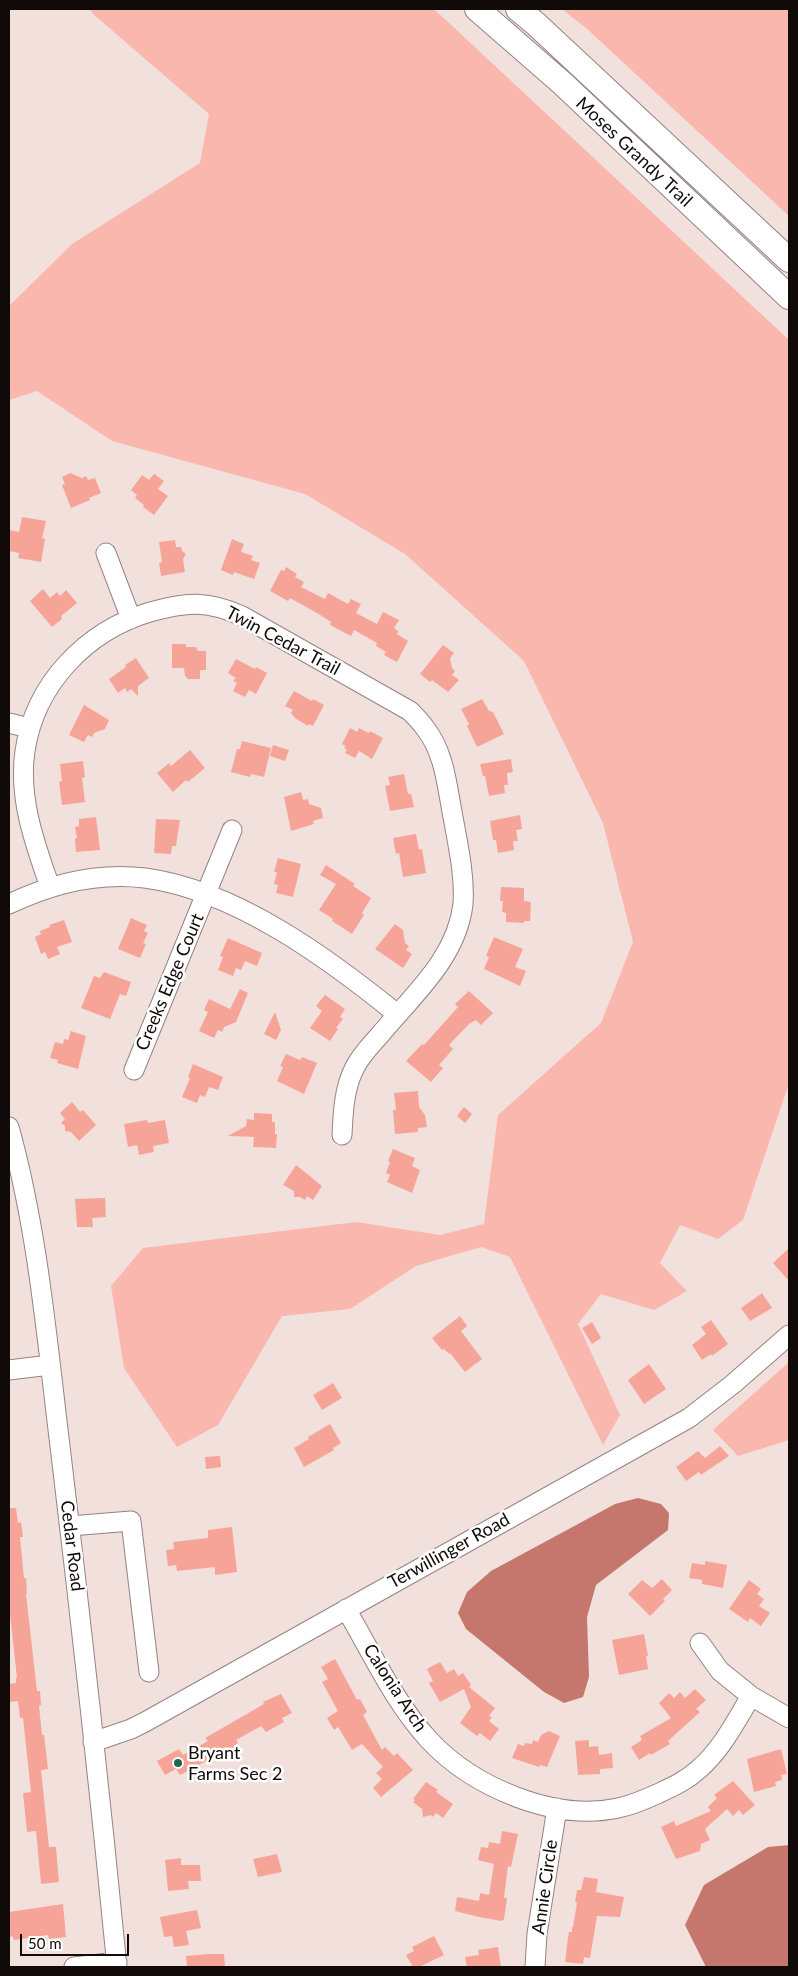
<!DOCTYPE html>
<style>
body{margin:0}
#map{position:relative;width:798px;height:1976px;overflow:hidden;background:#f2e0dd;font-family:Lato,sans-serif}
canvas{display:block}
.frame{position:absolute;inset:0;border:10px solid #100a09;pointer-events:none}
.scale{position:absolute;left:20px;top:1934px;width:109px;height:22px;box-sizing:border-box;border:2px solid #100a09;border-top:0;padding-left:6px;font-size:15px;line-height:18px;white-space:nowrap;color:#100a09;-webkit-text-stroke:4px #fff;paint-order:stroke}
</style>
<div id="map">
<canvas width="798" height="1976"></canvas>
<div class="frame"></div>
<div class="scale">50 m</div>
</div>
<script>
const ctx = document.querySelector('canvas').getContext('2d');
ctx.lineJoin = 'round';
function fillPath(path, color) {
  ctx.fillStyle = color;
  ctx.fill(path, 'evenodd');
}
function strokePath(path, color, width, dash) {
  ctx.strokeStyle = color;
  ctx.lineWidth = width;
  ctx.lineCap = dash ? 'butt' : 'round';
  ctx.setLineDash(dash || []);
  ctx.stroke(path);
}
function write(font, color, halo, rows, align = 'center') {
  ctx.font = font + ' Lato,sans-serif';
  ctx.lineWidth = 5;
  ctx.setLineDash([]);
  ctx.textBaseline = 'middle';
  ctx.strokeStyle = halo;
  ctx.fillStyle = color;
  for (const [text, x, y, turn = 0] of rows) {
    ctx.save();
    ctx.translate(x, y);
    ctx.rotate((+turn || 0) * Math.PI / 180);
    ctx.textAlign = isNaN(turn) ? turn : align;
    if (halo) ctx.strokeText(text, 0, 0);
    ctx.fillText(text, 0, 0);
    ctx.restore();
  }
}
const green = new Path2D(`
 M 90,9 L 434,9 L 789,340 L 789,1083 L 743,1220 L 718,1239 L 680,1225 L 660,1263 L 687,1291 L 654,1310 L 601,1294 L 578,1324 L 620,1415 L 603,1445 L 510,1257 L 481,1247 L 416,1266 L 350,1309 L 282,1316 L 218,1425 L 177,1447 L 124,1368 L 111,1286 L 143,1248 L 356,1222 L 440,1235 L 484,1224 L 498,1115 L 601,1023 L 633,942 L 603,823 L 524,661 L 405,554 L 305,494 L 112,441 L 37,391 L 9,400 L 9,306 L 72,244 L 200,163 L 209,114 L 93,14 Z
 M 562,9 L 789,9 L 789,216 L 586,28 Z
 M 789,1362 L 789,1440 L 738,1456 L 713,1430 Z`);
const water = new Path2D(`
 M 638,1498 L 661,1504 L 669,1513 L 668,1530 L 596,1585 L 587,1617 L 589,1677 L 583,1697 L 564,1703 L 544,1692 L 466,1629 L 458,1613 L 467,1592 L 491,1571 L 615,1504 Z
 M 789,1845 L 789,1967 L 706,1967 L 685,1925 L 704,1885 L 768,1847 Z`);
const building = new Path2D(`
 M 70,473 L 82,478 L 86,476 L 88,480 L 95,478 L 101,493 L 89,498 L 90,500 L 71,508 L 62,485 L 65,484 L 62,477 Z
 M 154,474 L 164,481 L 158,489 L 168,496 L 154,515 L 143,507 L 144,505 L 135,498 L 137,495 L 131,490 L 142,475 L 149,480 Z
 M 22,517 L 46,521 L 42,538 L 45,539 L 41,562 L 18,558 L 19,553 L 9,551 L 9,530 L 19,532 Z
 M 232,539 L 244,544 L 241,552 L 253,556 L 251,560 L 260,563 L 254,579 L 234,572 L 233,575 L 221,570 Z
 M 175,540 L 176,547 L 181,547 L 182,551 L 186,554 L 183,559 L 185,572 L 161,576 L 159,563 L 162,562 L 159,542 Z
 M 286,567 L 297,574 L 295,577 L 304,582 L 301,587 L 325,599 L 328,593 L 348,604 L 351,599 L 361,604 L 356,613 L 377,624 L 383,612 L 399,620 L 394,628 L 398,631 L 397,634 L 408,641 L 397,662 L 384,655 L 386,652 L 376,646 L 377,643 L 354,630 L 351,636 L 330,625 L 331,622 L 317,613 L 290,598 L 288,601 L 270,591 L 281,570 L 284,571 Z
 M 43,589 L 50,598 L 57,592 L 60,596 L 66,590 L 77,603 L 61,616 L 62,619 L 52,627 L 30,601 Z
 M 172,644 L 186,644 L 186,647 L 196,647 L 198,651 L 206,651 L 206,670 L 200,670 L 200,679 L 188,679 L 185,676 L 184,668 L 172,668 Z
 M 443,645 L 454,653 L 450,658 L 452,668 L 455,671 L 452,675 L 459,680 L 448,692 L 432,680 L 430,682 L 420,674 Z
 M 136,658 L 149,678 L 138,686 L 138,696 L 131,689 L 127,692 L 125,688 L 118,693 L 109,679 L 126,667 L 125,665 Z
 M 236,659 L 255,669 L 256,667 L 267,673 L 256,694 L 249,690 L 245,697 L 233,691 L 237,683 L 233,681 L 236,678 L 228,673 Z
 M 294,691 L 312,701 L 313,699 L 324,705 L 313,726 L 309,724 L 308,726 L 295,718 L 291,713 L 293,710 L 285,706 Z
 M 482,699 L 489,711 L 493,712 L 504,734 L 477,747 L 467,726 L 469,724 L 461,709 Z
 M 84,705 L 109,720 L 105,729 L 94,733 L 92,737 L 88,735 L 84,742 L 69,735 Z
 M 350,728 L 357,732 L 359,728 L 369,733 L 370,731 L 383,738 L 372,759 L 359,751 L 355,758 L 345,753 L 347,750 L 344,748 L 346,746 L 342,744 Z
 M 242,741 L 271,748 L 264,777 L 251,774 L 250,777 L 231,772 L 237,749 L 240,749 Z
 M 273,745 L 289,750 L 285,761 L 270,756 Z
 M 190,750 L 205,768 L 188,782 L 186,780 L 173,792 L 157,773 L 169,763 L 171,766 Z
 M 511,759 L 513,772 L 507,773 L 508,785 L 504,785 L 505,793 L 489,796 L 485,776 L 483,776 L 480,764 Z
 M 83,761 L 85,777 L 82,778 L 85,802 L 62,805 L 59,782 L 62,781 L 60,764 Z
 M 404,774 L 408,794 L 411,794 L 414,807 L 390,811 L 385,786 L 390,785 L 388,777 Z
 M 301,792 L 303,800 L 308,799 L 309,804 L 321,808 L 323,818 L 313,821 L 314,824 L 291,831 L 284,797 Z
 M 520,815 L 522,829 L 516,830 L 518,841 L 513,841 L 514,850 L 498,853 L 496,840 L 493,840 L 490,821 Z
 M 96,817 L 100,850 L 76,852 L 75,839 L 77,838 L 75,827 L 79,826 L 79,819 Z
 M 156,819 L 180,820 L 176,846 L 172,846 L 171,854 L 154,853 Z
 M 416,834 L 419,850 L 422,849 L 426,873 L 403,877 L 399,853 L 396,854 L 393,838 Z
 M 278,858 L 301,864 L 293,897 L 276,893 L 278,885 L 274,884 L 277,872 L 274,872 Z
 M 326,865 L 355,884 L 353,886 L 371,898 L 362,913 L 364,915 L 352,934 L 332,921 L 333,919 L 319,910 L 336,884 L 320,875 Z
 M 501,887 L 524,888 L 524,901 L 531,902 L 530,921 L 524,921 L 524,923 L 506,922 L 506,913 L 502,912 L 503,901 L 500,901 Z
 M 131,918 L 147,925 L 144,931 L 148,933 L 143,943 L 146,944 L 140,958 L 118,949 Z
 M 64,920 L 72,942 L 57,947 L 60,954 L 48,959 L 45,952 L 41,954 L 35,937 L 41,934 L 40,931 L 50,927 L 49,925 Z
 M 395,924 L 403,930 L 405,943 L 409,946 L 406,950 L 412,954 L 403,968 L 375,949 Z
 M 494,937 L 523,949 L 515,967 L 526,971 L 520,986 L 484,969 L 489,957 L 486,956 Z
 M 228,938 L 262,953 L 257,966 L 245,961 L 241,970 L 236,968 L 233,976 L 218,970 L 223,957 L 220,956 Z
 M 104,972 L 131,982 L 126,996 L 120,994 L 110,1019 L 81,1008 L 94,976 L 100,978 Z
 M 240,989 L 248,993 L 236,1022 L 224,1027 L 222,1032 L 218,1030 L 214,1038 L 199,1031 L 208,1012 L 204,1010 L 209,999 L 230,1009 Z
 M 469,991 L 493,1013 L 481,1025 L 476,1020 L 469,1024 L 449,1045 L 453,1049 L 439,1065 L 443,1068 L 431,1082 L 406,1061 L 422,1044 L 424,1045 L 458,1007 L 455,1004 Z
 M 325,995 L 345,1009 L 340,1017 L 343,1019 L 336,1028 L 338,1029 L 330,1041 L 310,1028 L 322,1011 L 316,1006 Z
 M 275,1012 L 281,1030 L 276,1040 L 264,1034 Z
 M 71,1031 L 86,1036 L 78,1069 L 57,1063 L 58,1060 L 50,1058 L 55,1042 L 63,1044 L 64,1039 L 68,1040 Z
 M 286,1054 L 300,1060 L 302,1057 L 317,1063 L 304,1094 L 277,1081 L 283,1067 L 280,1066 Z
 M 193,1064 L 223,1077 L 218,1090 L 209,1087 L 205,1097 L 200,1095 L 197,1103 L 182,1097 L 190,1078 L 188,1077 Z
 M 418,1091 L 419,1107 L 425,1115 L 427,1127 L 418,1128 L 418,1132 L 395,1134 L 393,1110 L 396,1110 L 394,1093 Z
 M 72,1102 L 80,1112 L 83,1110 L 96,1125 L 79,1141 L 71,1132 L 65,1131 L 65,1126 L 61,1123 L 65,1119 L 60,1113 Z
 M 464,1107 L 472,1114 L 465,1123 L 457,1116 Z
 M 254,1113 L 272,1114 L 272,1122 L 275,1122 L 275,1134 L 277,1134 L 276,1148 L 253,1147 L 254,1137 L 228,1136 L 246,1126 L 247,1119 L 254,1120 Z
 M 147,1120 L 148,1123 L 165,1120 L 169,1143 L 153,1146 L 154,1152 L 139,1155 L 137,1145 L 128,1147 L 124,1124 Z
 M 393,1149 L 415,1158 L 412,1166 L 420,1170 L 412,1193 L 387,1182 L 390,1175 L 386,1173 L 390,1162 L 388,1161 Z
 M 296,1165 L 322,1186 L 313,1200 L 307,1196 L 305,1200 L 300,1197 L 294,1197 L 294,1191 L 283,1185 Z
 M 105,1198 L 106,1217 L 92,1218 L 93,1227 L 77,1227 L 75,1199 Z
 M 789,1248 L 789,1281 L 773,1263 Z
 M 762,1293 L 772,1308 L 750,1321 L 741,1308 Z
 M 460,1316 L 467,1326 L 461,1331 L 482,1359 L 465,1372 L 450,1353 L 449,1354 L 444,1349 L 442,1350 L 432,1338 Z
 M 711,1320 L 728,1344 L 712,1356 L 711,1354 L 702,1360 L 692,1345 L 706,1334 L 701,1327 Z
 M 592,1322 L 601,1338 L 592,1344 L 582,1328 Z
 M 649,1364 L 666,1389 L 644,1404 L 628,1380 Z
 M 333,1383 L 342,1398 L 322,1410 L 313,1395 Z
 M 330,1424 L 341,1443 L 333,1448 L 334,1450 L 304,1467 L 294,1448 L 309,1439 L 308,1437 Z
 M 720,1446 L 729,1456 L 701,1475 L 699,1472 L 686,1481 L 676,1467 L 698,1451 L 705,1458 Z
 M 220,1456 L 221,1467 L 206,1469 L 205,1457 Z
 M 9,1508 L 16,1508 L 18,1523 L 21,1522 L 23,1537 L 20,1537 L 24,1578 L 26,1578 L 27,1594 L 26,1594 L 37,1691 L 40,1691 L 41,1705 L 39,1706 L 42,1735 L 44,1735 L 48,1769 L 41,1770 L 49,1847 L 56,1847 L 59,1882 L 41,1884 L 36,1831 L 27,1832 L 23,1793 L 31,1792 L 23,1718 L 20,1718 L 18,1701 L 9,1702 L 9,1684 L 16,1683 L 16,1678 L 17,1678 L 9,1604 Z
 M 232,1527 L 237,1572 L 215,1575 L 215,1567 L 177,1571 L 176,1565 L 168,1566 L 166,1550 L 174,1549 L 173,1542 L 208,1538 L 208,1530 Z
 M 705,1561 L 727,1565 L 723,1588 L 702,1584 L 702,1580 L 689,1578 L 692,1563 L 705,1565 Z
 M 662,1579 L 672,1590 L 663,1599 L 665,1601 L 650,1616 L 628,1594 L 642,1580 L 652,1588 Z
 M 749,1580 L 761,1589 L 757,1594 L 764,1599 L 759,1606 L 770,1613 L 761,1626 L 750,1618 L 748,1622 L 729,1609 Z
 M 644,1634 L 648,1656 L 646,1656 L 648,1669 L 619,1675 L 612,1640 Z
 M 335,1659 L 357,1700 L 360,1699 L 367,1712 L 363,1715 L 382,1750 L 385,1747 L 394,1756 L 397,1753 L 413,1770 L 381,1797 L 373,1788 L 382,1779 L 376,1773 L 383,1767 L 362,1744 L 352,1750 L 338,1727 L 334,1730 L 327,1718 L 338,1711 L 322,1682 L 328,1679 L 321,1667 Z
 M 440,1662 L 447,1673 L 454,1669 L 458,1676 L 463,1673 L 471,1685 L 469,1687 L 495,1708 L 489,1716 L 492,1717 L 489,1721 L 499,1729 L 490,1741 L 480,1733 L 477,1736 L 460,1723 L 471,1707 L 464,1689 L 440,1702 L 429,1683 L 433,1681 L 427,1669 Z
 M 695,1689 L 706,1700 L 696,1709 L 700,1712 L 668,1741 L 670,1744 L 651,1755 L 650,1753 L 639,1760 L 631,1747 L 642,1740 L 640,1736 L 671,1718 L 659,1703 L 669,1693 L 674,1698 L 680,1692 L 685,1698 Z
 M 281,1694 L 292,1713 L 282,1718 L 284,1722 L 266,1732 L 261,1726 L 236,1740 L 238,1743 L 235,1745 L 234,1752 L 227,1750 L 180,1775 L 176,1769 L 165,1775 L 157,1761 L 179,1749 L 183,1755 L 208,1741 L 205,1738 L 252,1711 L 264,1704 L 263,1702 Z
 M 549,1731 L 560,1736 L 547,1767 L 540,1765 L 539,1767 L 512,1758 L 518,1744 L 524,1746 L 525,1743 L 532,1744 L 533,1740 L 538,1742 L 541,1735 Z
 M 589,1740 L 589,1747 L 598,1746 L 599,1755 L 612,1753 L 613,1768 L 600,1769 L 600,1774 L 578,1775 L 575,1741 Z
 M 781,1749 L 787,1774 L 781,1775 L 782,1780 L 775,1782 L 776,1786 L 754,1792 L 747,1759 Z
 M 733,1781 L 755,1805 L 743,1815 L 739,1810 L 733,1816 L 727,1809 L 705,1829 L 710,1840 L 701,1844 L 700,1851 L 676,1859 L 661,1827 L 674,1821 L 676,1826 L 711,1811 L 708,1807 L 717,1798 L 714,1795 Z
 M 426,1782 L 438,1790 L 436,1792 L 453,1804 L 443,1818 L 436,1813 L 433,1817 L 431,1815 L 423,1817 L 422,1809 L 413,1802 L 415,1800 L 413,1799 Z
 M 502,1831 L 518,1834 L 511,1867 L 508,1866 L 504,1898 L 507,1898 L 504,1919 L 502,1921 L 479,1917 L 455,1911 L 457,1897 L 479,1901 L 480,1893 L 489,1895 L 494,1864 L 478,1860 L 481,1847 L 488,1848 L 489,1842 L 500,1844 Z
 M 277,1854 L 282,1872 L 258,1877 L 253,1859 Z
 M 181,1858 L 181,1865 L 200,1865 L 201,1881 L 188,1881 L 189,1889 L 168,1891 L 165,1860 Z
 M 584,1877 L 598,1879 L 596,1892 L 624,1897 L 620,1917 L 597,1916 L 590,1958 L 584,1957 L 583,1964 L 565,1962 L 568,1938 L 569,1932 L 572,1932 L 572,1927 L 573,1927 L 577,1903 L 575,1902 L 577,1890 L 581,1890 Z
 M 63,1904 L 66,1937 L 49,1939 L 48,1935 L 14,1940 L 12,1936 L 9,1937 L 9,1912 Z
 M 197,1910 L 201,1928 L 186,1931 L 189,1945 L 174,1947 L 172,1936 L 164,1937 L 160,1917 Z
 M 434,1936 L 444,1955 L 419,1967 L 413,1967 L 406,1955 L 414,1951 L 412,1947 Z
 M 498,1947 L 501,1967 L 467,1967 L 465,1957 L 479,1955 L 478,1950 Z
 M 210,1954 L 224,1954 L 225,1967 L 187,1967 L 186,1956 Z`);
const minor = new Path2D(`
 M 106,553 L 131,619
 M 9,723 L 29,728
 M 50,887 C 35,844 18,798 25,751 C 35,684 86,631 150,612 C 186,602 207,600 242,616 L 410,711 C 415,716 421,722 425,728 C 445,753 447,787 453,817 C 458,845 465,876 463,904 C 457,958 412,996 379,1036 C 370,1046 360,1056 354,1069 C 344,1089 343,1113 342,1135
 M 9,904 C 51,884 98,872 145,878 C 235,890 328,958 397,1014
 M 134,1070 L 232,830
 M 9,1127 C 38,1231 47,1340 60,1446 C 81,1620 100,1793 117,1967
 M 9,1370 L 50,1365
 M 70,1526 L 131,1521 L 149,1672
 M 346,1609 C 372,1653 394,1702 429,1740 C 473,1787 554,1822 618,1808 C 632,1805 644,1800 657,1794 C 672,1787 686,1781 699,1769 C 722,1749 736,1721 751,1696
 M 700,1643 L 720,1671 L 751,1696 L 789,1718
 M 93,1742 L 131,1729 L 145,1722 L 689,1418 L 733,1384 L 789,1335
 M 74,1967 L 117,1962
 M 535,1967 L 537,1934 L 557,1808`);
const major = new Path2D(`
 M 477,9 L 562,83 L 789,297
 M 518,9 L 536,24 L 789,260`);
const markers = [
 [178,1763,5,"#1e6457"]
];
const streetNames = [
 ["Moses Grandy Trail",634,152,43],
 ["Twin Cedar Trail",283,641,28],
 ["Creeks Edge Court",170,982,-67],
 ["Cedar Road",72,1546,83],
 ["Terwillinger Road",449,1551,-29],
 ["Calonia Arch",395,1688,57],
 ["Annie Circle",545,1887,-82]
];
const poiNames = [
 ["Bryant",188,1753],
 ["Farms Sec 2",188,1774]
];
fillPath(green, '#fab7ad');
fillPath(water, '#c5776d');
fillPath(building, '#f7a498');
strokePath(minor, '#948381', 21);
strokePath(major, '#948381', 26);
strokePath(minor, '#fff', 19);
strokePath(major, '#fff', 24);
for (const [x, y, r, color] of markers) {
  const dot = new Path2D();
  dot.arc(x, y, r, 0, 2 * Math.PI);
  ctx.fillStyle = color;
  ctx.fill(dot);
  strokePath(dot, '#fff', 2);
}
write('18px', '#100a09', '#fff', streetNames);
write('18px', '#100a09', '#fff', poiNames, 'left');
</script>
